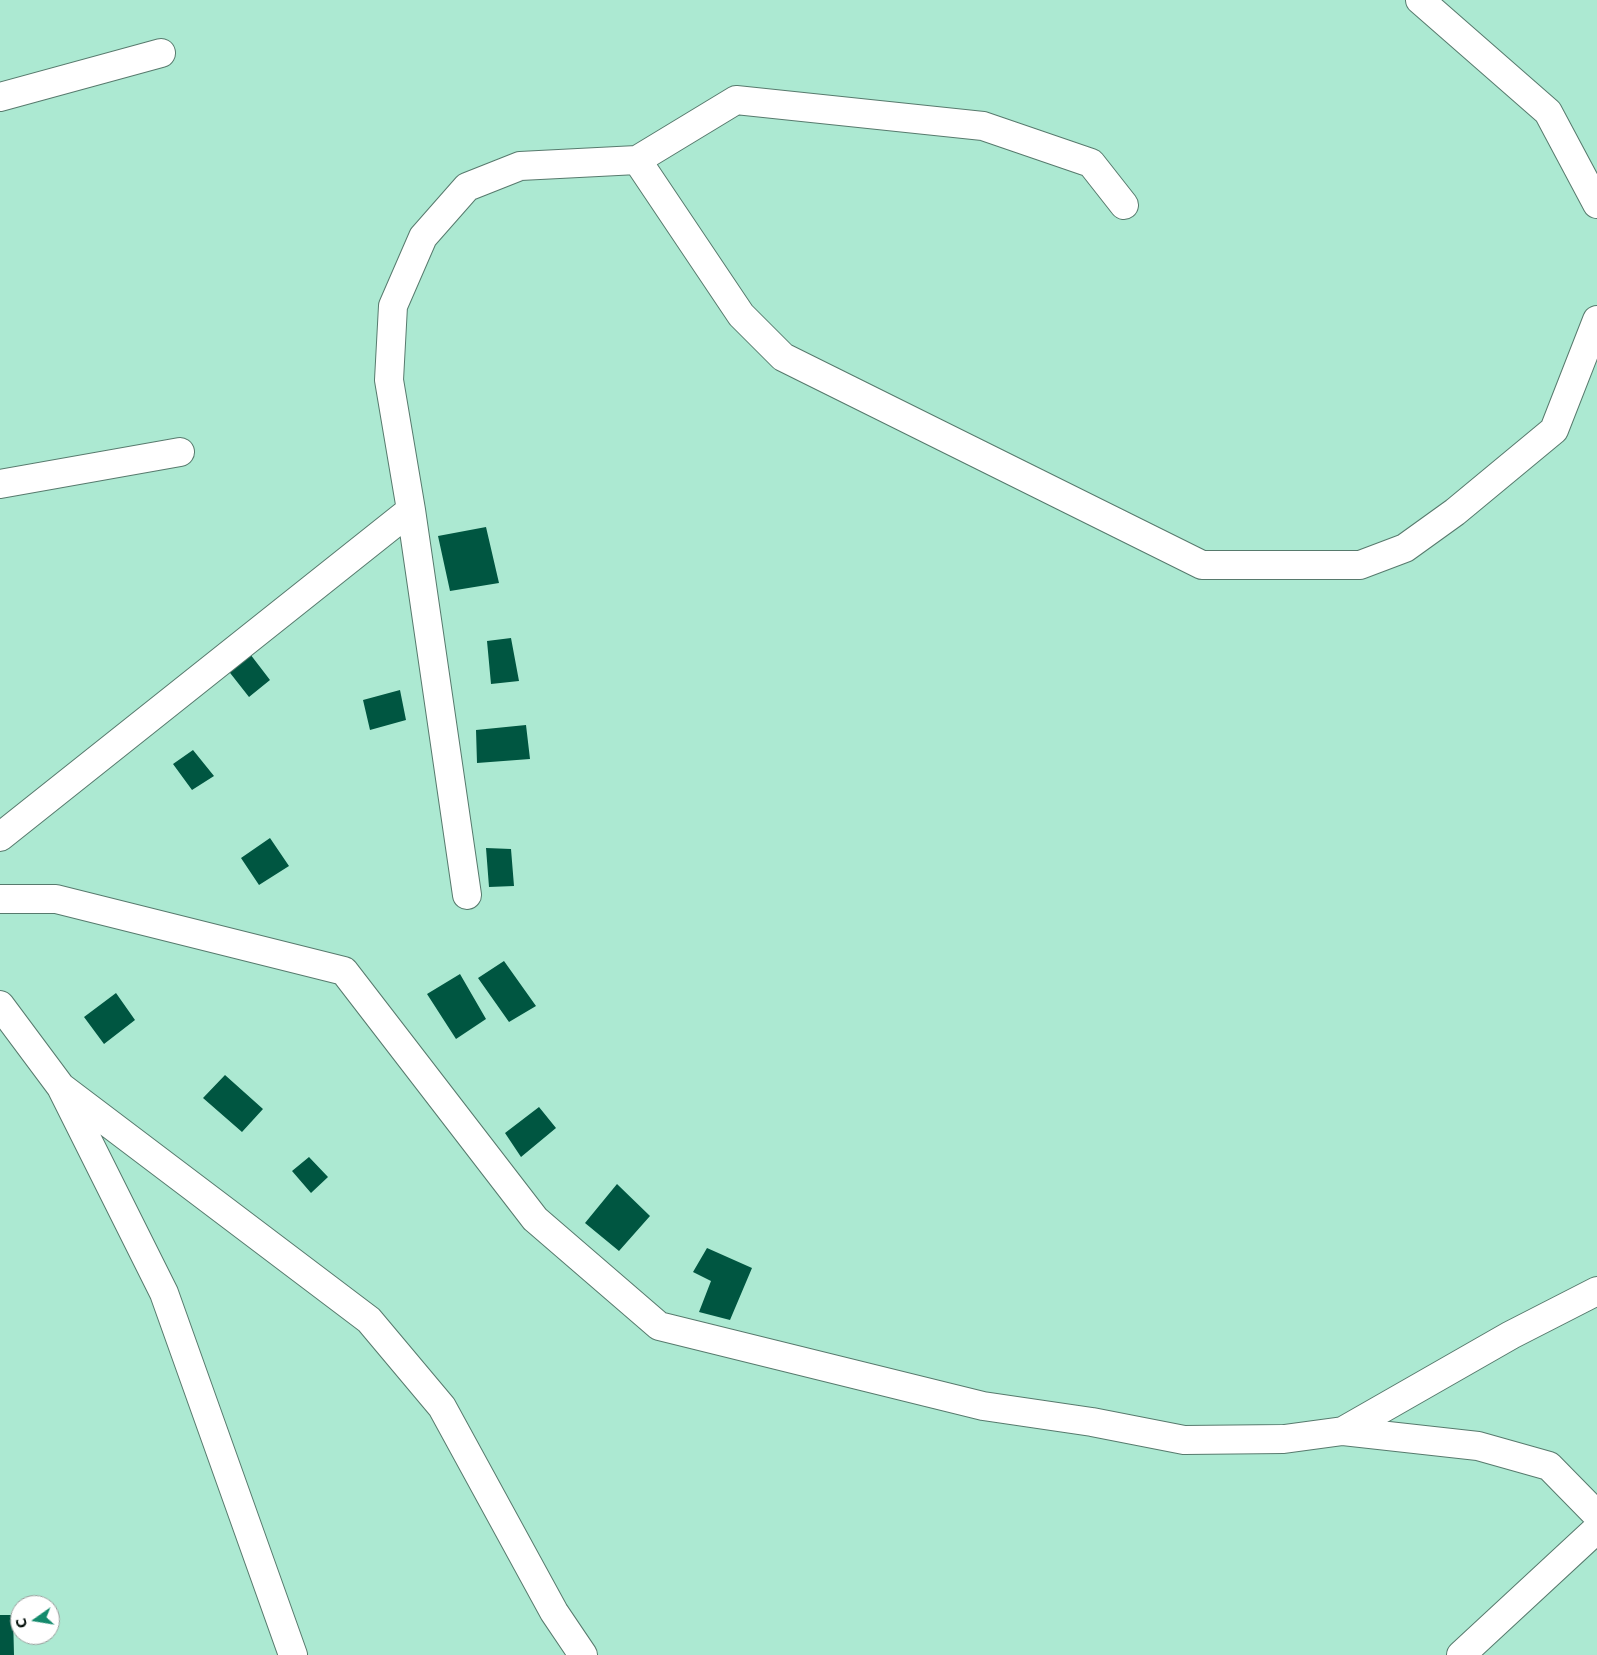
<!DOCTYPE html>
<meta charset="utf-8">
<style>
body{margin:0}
#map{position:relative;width:1597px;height:1655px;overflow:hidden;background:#d8fff0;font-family:Commissioner,sans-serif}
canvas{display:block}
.north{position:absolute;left:10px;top:1595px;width:50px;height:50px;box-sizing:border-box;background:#fff;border:1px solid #9a9f9d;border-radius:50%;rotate:257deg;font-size:14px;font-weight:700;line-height:20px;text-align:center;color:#030f0a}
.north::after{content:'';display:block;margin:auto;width:18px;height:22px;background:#148a6c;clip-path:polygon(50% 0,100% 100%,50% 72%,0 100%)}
</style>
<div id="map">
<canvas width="1597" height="1655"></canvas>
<div class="north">С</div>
</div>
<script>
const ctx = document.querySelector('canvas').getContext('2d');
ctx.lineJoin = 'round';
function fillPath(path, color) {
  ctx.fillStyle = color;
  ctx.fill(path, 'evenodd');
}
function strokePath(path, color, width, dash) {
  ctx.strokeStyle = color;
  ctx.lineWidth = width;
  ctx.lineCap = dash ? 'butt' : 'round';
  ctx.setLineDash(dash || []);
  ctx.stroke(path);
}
const green = new Path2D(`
 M 0,0 L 1597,0 L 1597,1655 L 0,1655 ZM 20,1605 L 50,1605 L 50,1635 L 20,1635 Z`);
const building = new Path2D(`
 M 486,527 L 499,583 L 450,591 L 438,536 Z
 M 511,638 L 519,681 L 491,684 L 487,641 Z
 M 247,650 L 270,680 L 249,697 L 227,669 Z
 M 400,690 L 406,720 L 370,730 L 363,700 Z
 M 526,725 L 530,759 L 477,763 L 476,730 Z
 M 193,750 L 214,776 L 192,790 L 173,764 Z
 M 270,838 L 289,866 L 259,885 L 241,858 Z
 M 486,848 L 511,849 L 514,886 L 489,887 Z
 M 504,961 L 536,1006 L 509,1022 L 478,978 Z
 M 460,974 L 486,1019 L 456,1039 L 427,994 Z
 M 116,993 L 135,1020 L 104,1044 L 84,1017 Z
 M 225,1075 L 263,1109 L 242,1132 L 203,1098 Z
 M 539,1107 L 556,1128 L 521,1157 L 505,1133 Z
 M 309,1157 L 328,1177 L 311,1193 L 292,1171 Z
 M 617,1184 L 650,1216 L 619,1251 L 585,1223 Z
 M 707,1248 L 752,1268 L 730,1320 L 699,1312 L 711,1281 L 693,1272 Z
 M 0,1615 L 13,1615 L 14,1655 L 0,1655 Z`);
const minor = new Path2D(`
 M 1420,0 L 1548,112 L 1597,204
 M 0,97 L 161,53
 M 637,160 L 741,315 L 783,357 L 1202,565 L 1360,565 L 1405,548 L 1455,512 L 1554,430 L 1597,320
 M 0,484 L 180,452
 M 411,510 L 467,895
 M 0,837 L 411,510 L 389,380 L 393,306 L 423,237 L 467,187 L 520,166 L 637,160 L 736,100 L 983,126 L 1091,163 L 1124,205
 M 0,899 L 56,899 L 344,971 L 535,1219 L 659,1326 L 983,1406 L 1092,1422 L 1184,1440 L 1284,1439 L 1343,1431 L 1478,1446 L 1549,1466 L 1597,1515
 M 0,1005 L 61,1087 L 164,1293 L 293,1655
 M 61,1087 L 369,1320 L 442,1407 L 554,1612 L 583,1655
 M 1343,1431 L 1511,1335 L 1597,1291
 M 1461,1655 L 1597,1529`);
fillPath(green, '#ace9d2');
fillPath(building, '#005641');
strokePath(minor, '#577a6d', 30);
strokePath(minor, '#fff', 28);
</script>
